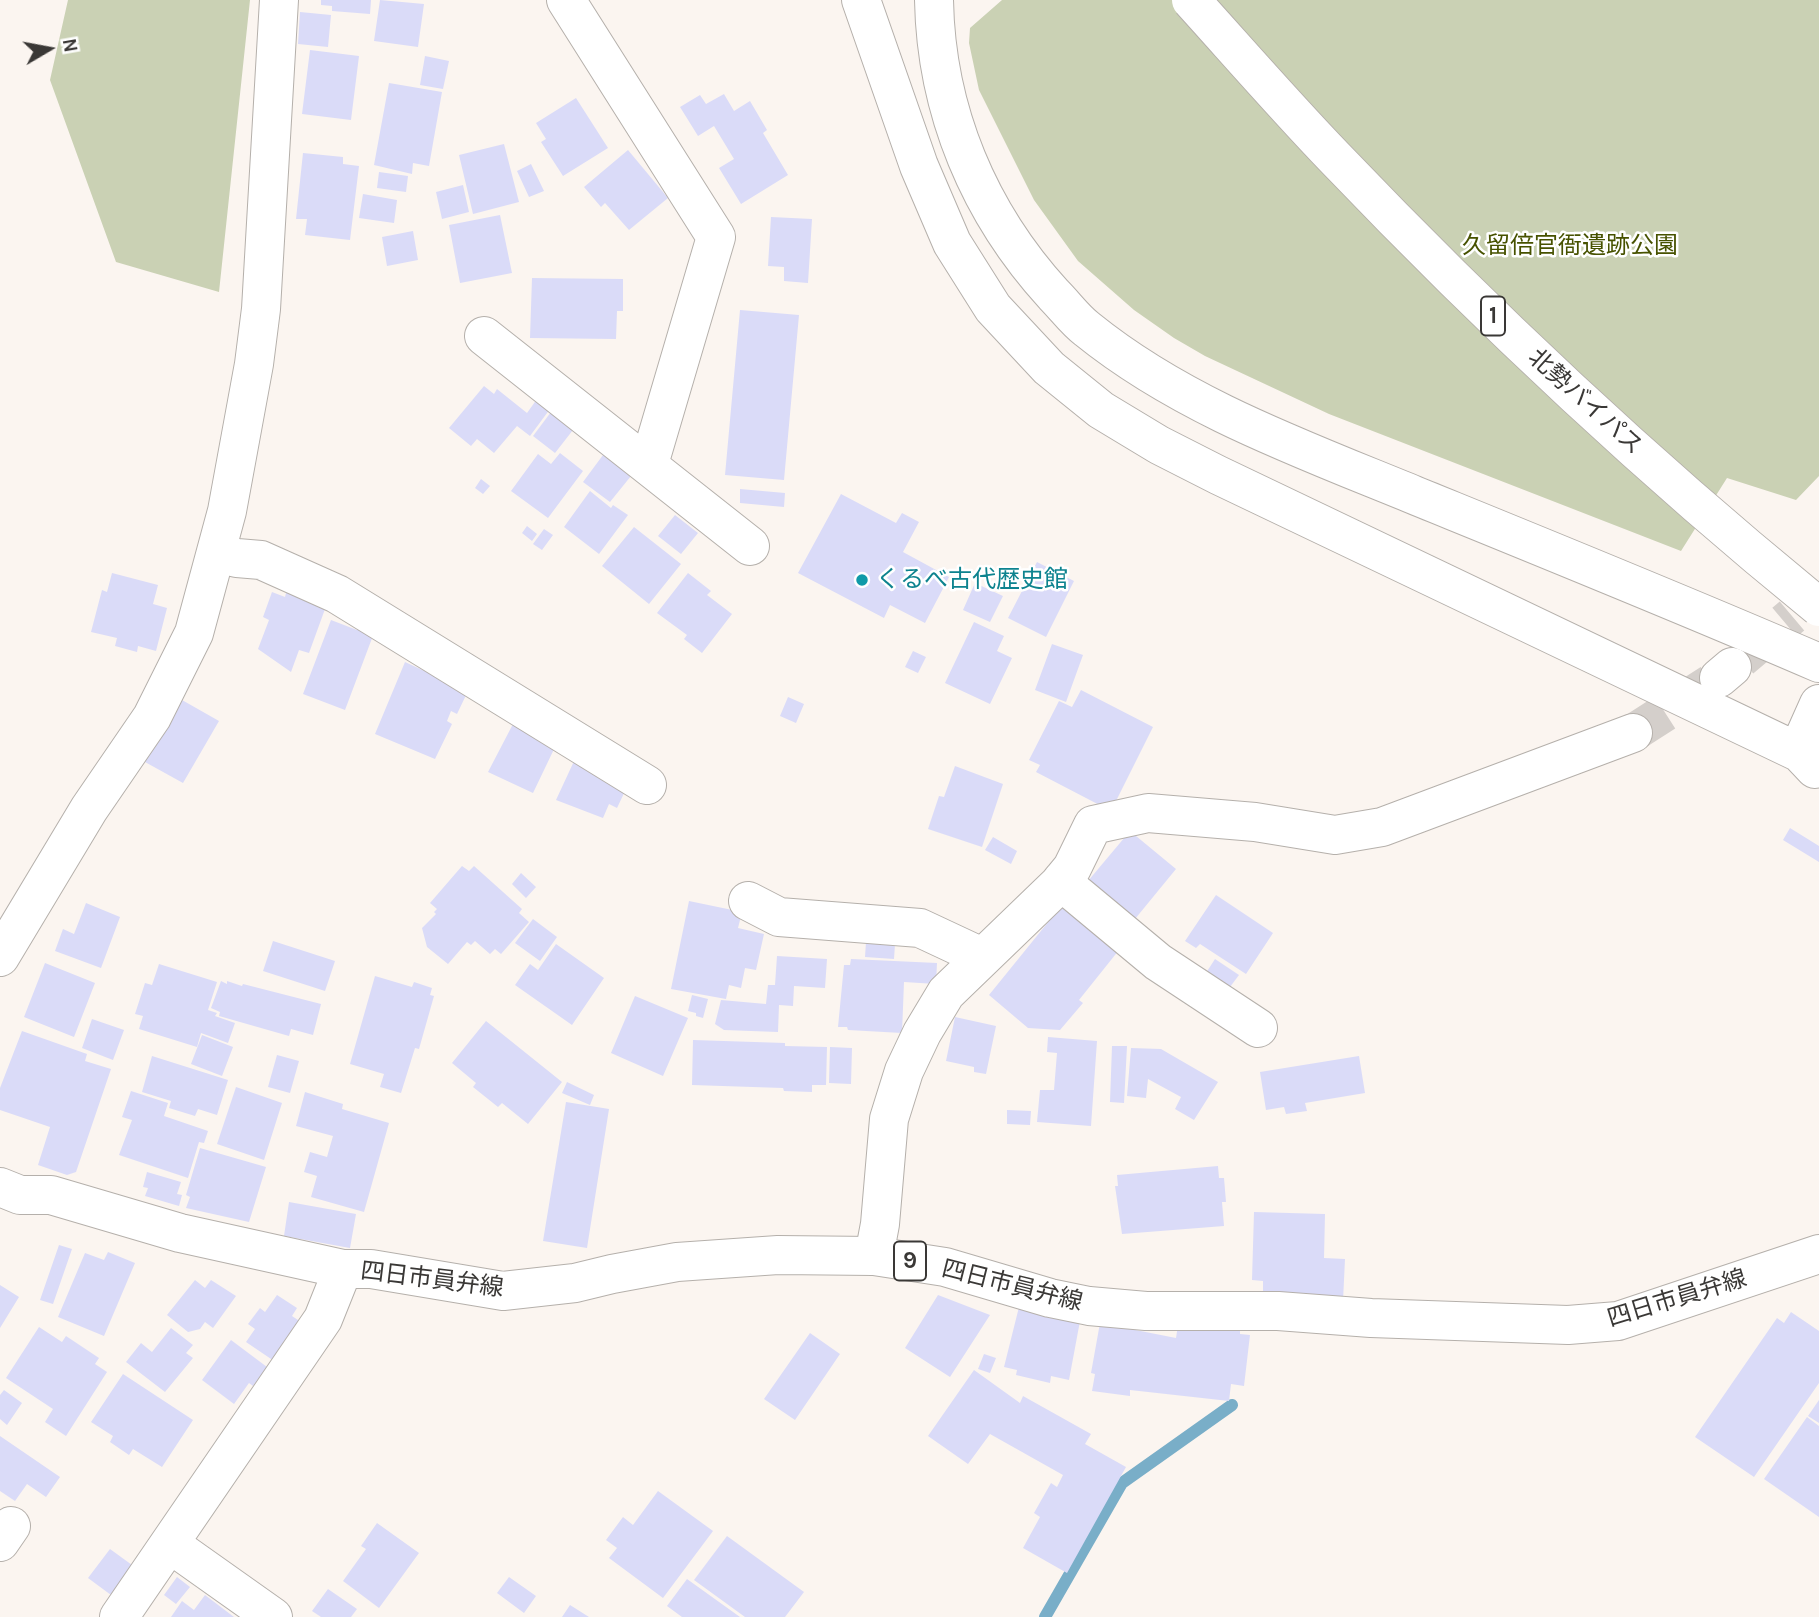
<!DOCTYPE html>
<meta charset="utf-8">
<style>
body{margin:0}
#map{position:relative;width:1819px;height:1617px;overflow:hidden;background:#fbf5f0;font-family:Karla,sans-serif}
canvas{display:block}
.north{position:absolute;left:14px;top:14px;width:70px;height:70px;-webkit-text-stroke:5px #fff;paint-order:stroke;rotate:80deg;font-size:19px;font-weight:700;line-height:28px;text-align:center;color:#3a3836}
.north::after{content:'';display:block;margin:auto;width:24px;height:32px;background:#3a3836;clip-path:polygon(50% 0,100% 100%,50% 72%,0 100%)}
</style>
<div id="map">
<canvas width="1819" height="1617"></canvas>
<div class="north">N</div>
</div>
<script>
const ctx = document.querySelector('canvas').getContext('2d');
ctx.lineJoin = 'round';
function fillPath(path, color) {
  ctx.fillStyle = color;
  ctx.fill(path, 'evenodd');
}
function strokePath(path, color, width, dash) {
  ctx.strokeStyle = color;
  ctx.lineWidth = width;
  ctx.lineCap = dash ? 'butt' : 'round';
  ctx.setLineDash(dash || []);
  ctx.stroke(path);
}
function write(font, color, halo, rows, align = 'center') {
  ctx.font = font + ' Karla,"Noto Sans JP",sans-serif';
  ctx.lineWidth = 5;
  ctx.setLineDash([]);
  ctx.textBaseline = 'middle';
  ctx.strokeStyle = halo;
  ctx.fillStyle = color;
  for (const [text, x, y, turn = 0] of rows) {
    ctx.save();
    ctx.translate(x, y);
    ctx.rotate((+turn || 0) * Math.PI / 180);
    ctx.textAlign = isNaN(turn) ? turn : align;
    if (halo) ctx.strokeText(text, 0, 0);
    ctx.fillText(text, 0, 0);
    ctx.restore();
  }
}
const green = new Path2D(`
 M 68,0 L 250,0 L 219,292 L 116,262 L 50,80 Z
 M 1002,0 L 1819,0 L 1819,476 L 1796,500 L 1727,478 L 1681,551 L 1329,414 L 1205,356 L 1174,338 L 1134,310 L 1078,261 L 1034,200 L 979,90 L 969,43 L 970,28 Z`);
const stream = new Path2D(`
 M 1045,1617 L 1122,1483 L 1232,1405`);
const building = new Path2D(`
 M 321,0 L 371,0 L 370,14 L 332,11 L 332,6 L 321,5 Z
 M 380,0 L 424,4 L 418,47 L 374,41 Z
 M 300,12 L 331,15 L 328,47 L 298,44 Z
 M 310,50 L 359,56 L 351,120 L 302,114 Z
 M 425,56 L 449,61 L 443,89 L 420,85 Z
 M 389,83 L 442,92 L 429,166 L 413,163 L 412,174 L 374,165 Z
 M 724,94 L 734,111 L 750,101 L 767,130 L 763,133 L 788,175 L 741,204 L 719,168 L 734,159 L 714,126 L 698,136 L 680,107 L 700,95 L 706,104 Z
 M 576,98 L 608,148 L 563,176 L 541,142 L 546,139 L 536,123 Z
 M 504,144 L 519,202 L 473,214 L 459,155 Z
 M 628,150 L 668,198 L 629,230 L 605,203 L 601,207 L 584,187 Z
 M 303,153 L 343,157 L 343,164 L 359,166 L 350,240 L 305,235 L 307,219 L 296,219 Z
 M 531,164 L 544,191 L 529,197 L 517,171 Z
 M 379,172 L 408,176 L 406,192 L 377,188 Z
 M 463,185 L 469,212 L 442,219 L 436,192 Z
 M 363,194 L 397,200 L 394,223 L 359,218 Z
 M 500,215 L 512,273 L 460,283 L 449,225 Z
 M 771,217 L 812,219 L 808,283 L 784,281 L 784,267 L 768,266 Z
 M 413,231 L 418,260 L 387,266 L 382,237 Z
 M 532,278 L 623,279 L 623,311 L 617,311 L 616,339 L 530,338 Z
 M 740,310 L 799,315 L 784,480 L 725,475 Z
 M 484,386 L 494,394 L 497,389 L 527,413 L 537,399 L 550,409 L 530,436 L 517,426 L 494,453 L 477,439 L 471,446 L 449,428 Z
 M 551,412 L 573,430 L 555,453 L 533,436 Z
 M 560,453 L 583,471 L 548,518 L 511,491 L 538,454 L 551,464 Z
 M 603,455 L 631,476 L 610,502 L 583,482 Z
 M 481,479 L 490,486 L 483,494 L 475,488 Z
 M 740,489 L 785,493 L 784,507 L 740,503 Z
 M 590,491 L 611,508 L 613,505 L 628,515 L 599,554 L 564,527 Z
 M 841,494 L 896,523 L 902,513 L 919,522 L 903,552 L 949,577 L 925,623 L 890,605 L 884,618 L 798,573 Z
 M 675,515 L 698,533 L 681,554 L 658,536 Z
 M 527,526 L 537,534 L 532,541 L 522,533 Z
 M 634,527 L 681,564 L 649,604 L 602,566 Z
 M 544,529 L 553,535 L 542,550 L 533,544 Z
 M 1037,562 L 1074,581 L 1046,637 L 1008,618 Z
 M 112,573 L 158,585 L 153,604 L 167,608 L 156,651 L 138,646 L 137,652 L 115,646 L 117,638 L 91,632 L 102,590 L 107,592 Z
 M 688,573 L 711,591 L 707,595 L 732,614 L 702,653 L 684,639 L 687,635 L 657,613 Z
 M 975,583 L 1003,596 L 990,622 L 963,610 Z
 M 287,589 L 325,609 L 309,653 L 299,650 L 291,672 L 258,649 L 269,620 L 263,617 L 272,592 L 285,597 Z
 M 331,620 L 357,630 L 358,627 L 374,633 L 345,710 L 303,694 Z
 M 974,622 L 1004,636 L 997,651 L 1012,658 L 990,704 L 945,683 Z
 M 1052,644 L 1083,655 L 1066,702 L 1035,690 Z
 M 913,651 L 926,657 L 918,673 L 905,667 Z
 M 405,662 L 468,691 L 457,714 L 451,711 L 447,721 L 452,724 L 435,759 L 375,734 Z
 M 1081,690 L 1153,727 L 1111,811 L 1036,772 L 1040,765 L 1029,760 L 1059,701 L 1072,707 Z
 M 788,697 L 804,704 L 796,723 L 780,716 Z
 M 182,700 L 219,721 L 183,783 L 145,762 Z
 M 513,724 L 556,745 L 533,793 L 488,772 Z
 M 575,759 L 626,789 L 617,808 L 609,804 L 603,818 L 556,800 Z
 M 955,766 L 1003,784 L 982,847 L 928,829 L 939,796 L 944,797 Z
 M 1790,828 L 1819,846 L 1819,862 L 1783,840 Z
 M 1130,831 L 1176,869 L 1135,919 L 1088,881 Z
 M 993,837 L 1017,851 L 1011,864 L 985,850 Z
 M 462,866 L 469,871 L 474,866 L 522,909 L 519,913 L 529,922 L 501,954 L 495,949 L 490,954 L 475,941 L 471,945 L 467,942 L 448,964 L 427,947 L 422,928 L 436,914 L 434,912 L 437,909 L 430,903 Z
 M 521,873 L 536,887 L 526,898 L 512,884 Z
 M 1216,895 L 1273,933 L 1246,974 L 1200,944 L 1196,948 L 1185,941 Z
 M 689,901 L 742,912 L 738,928 L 764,934 L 756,970 L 745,968 L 741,988 L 729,985 L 726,999 L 671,989 Z
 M 86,903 L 120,917 L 101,968 L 55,951 L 63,929 L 74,934 Z
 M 1062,905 L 1119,950 L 1079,1000 L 1083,1003 L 1060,1030 L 1028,1028 L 989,995 Z
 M 533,919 L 557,937 L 540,961 L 515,943 Z
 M 273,941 L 335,961 L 325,991 L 263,971 Z
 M 866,942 L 895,944 L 894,959 L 865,957 Z
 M 556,944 L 604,978 L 572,1025 L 515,985 L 530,964 L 538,970 Z
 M 777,956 L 827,959 L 825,988 L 794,986 L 793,1006 L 779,1005 L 778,1032 L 724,1030 L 715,1024 L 721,1000 L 766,1004 L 768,985 L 775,985 Z
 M 851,959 L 937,963 L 936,984 L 904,982 L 902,1033 L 848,1030 L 847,1027 L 838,1027 L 844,965 L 850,965 Z
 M 1215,959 L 1239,975 L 1227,991 L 1204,976 Z
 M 45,963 L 95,983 L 74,1037 L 24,1017 Z
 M 159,964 L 217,982 L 208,1010 L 217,1013 L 215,1016 L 235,1023 L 228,1043 L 201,1033 L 197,1047 L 139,1029 L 143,1016 L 135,1014 L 145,983 L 152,985 Z
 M 375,976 L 412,987 L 414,982 L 432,988 L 430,995 L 434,996 L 419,1049 L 415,1048 L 401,1093 L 380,1087 L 384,1074 L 350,1064 Z
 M 221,981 L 227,984 L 227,981 L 242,986 L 243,984 L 321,1004 L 313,1035 L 291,1029 L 289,1036 L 219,1016 L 220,1012 L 211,1008 Z
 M 692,995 L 708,999 L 703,1018 L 696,1016 L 696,1013 L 688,1011 Z
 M 635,996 L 688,1018 L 663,1076 L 611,1053 Z
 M 955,1017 L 996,1026 L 986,1074 L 974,1072 L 974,1067 L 946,1061 Z
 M 92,1019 L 124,1030 L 113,1060 L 82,1048 Z
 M 486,1021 L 562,1082 L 528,1124 L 502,1103 L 498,1107 L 473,1087 L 476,1083 L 452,1063 Z
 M 22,1031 L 87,1054 L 85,1061 L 111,1069 L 76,1172 L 67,1175 L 38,1165 L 50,1127 L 0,1110 L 0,1088 Z
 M 202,1035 L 233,1047 L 222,1076 L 191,1064 Z
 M 1048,1037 L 1097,1041 L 1091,1126 L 1037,1122 L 1040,1090 L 1054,1090 L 1057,1053 L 1047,1052 Z
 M 693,1040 L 785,1043 L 785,1046 L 827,1047 L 826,1085 L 812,1085 L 812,1092 L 784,1091 L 783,1088 L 692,1085 Z
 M 1112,1046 L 1127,1046 L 1124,1103 L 1110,1102 Z
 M 830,1047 L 852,1048 L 851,1084 L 829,1083 Z
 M 1131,1048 L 1161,1049 L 1218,1082 L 1194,1120 L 1175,1109 L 1181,1097 L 1148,1079 L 1146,1098 L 1127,1096 Z
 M 277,1055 L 299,1061 L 290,1093 L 268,1087 Z
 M 152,1056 L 228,1080 L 217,1115 L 198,1109 L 195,1116 L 169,1108 L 171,1101 L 142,1092 Z
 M 1359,1056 L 1365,1093 L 1305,1103 L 1307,1111 L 1286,1114 L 1284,1107 L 1266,1110 L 1260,1072 Z
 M 567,1082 L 594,1095 L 590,1105 L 562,1093 Z
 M 236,1087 L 282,1103 L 264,1160 L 217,1144 Z
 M 131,1091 L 168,1103 L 164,1116 L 208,1131 L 204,1143 L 199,1142 L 188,1178 L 119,1155 L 132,1120 L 122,1117 Z
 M 305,1092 L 343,1104 L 342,1109 L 389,1123 L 364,1212 L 311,1197 L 317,1176 L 304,1172 L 310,1152 L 327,1157 L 333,1136 L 296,1126 Z
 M 566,1102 L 609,1109 L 587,1248 L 543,1241 Z
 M 1007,1110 L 1031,1111 L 1030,1125 L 1007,1124 Z
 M 200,1148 L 266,1167 L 249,1222 L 186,1208 L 190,1197 L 186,1195 Z
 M 1218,1166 L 1219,1178 L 1224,1178 L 1226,1202 L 1222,1202 L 1224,1226 L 1122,1234 L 1115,1186 L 1118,1186 L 1117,1175 Z
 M 147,1172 L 181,1182 L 177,1194 L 182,1195 L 179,1206 L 145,1196 L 148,1188 L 143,1187 Z
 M 289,1202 L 356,1214 L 350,1248 L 284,1236 Z
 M 1254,1212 L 1325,1214 L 1324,1258 L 1345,1259 L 1343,1301 L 1263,1298 L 1263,1281 L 1252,1280 Z
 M 59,1245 L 72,1249 L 53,1304 L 40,1300 Z
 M 108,1252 L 135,1263 L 104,1336 L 58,1317 L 85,1253 L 104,1260 Z
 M 195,1280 L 205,1288 L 211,1280 L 236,1296 L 213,1328 L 205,1322 L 200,1329 L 188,1332 L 167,1315 Z
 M 0,1285 L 19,1297 L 0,1328 Z
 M 277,1295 L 297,1308 L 292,1316 L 301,1322 L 274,1361 L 246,1342 L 255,1329 L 248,1324 L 260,1308 L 265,1312 Z
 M 938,1295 L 990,1315 L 950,1377 L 905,1348 Z
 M 1019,1307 L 1080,1321 L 1069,1380 L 1051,1376 L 1050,1383 L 1016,1375 L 1017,1370 L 1004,1367 Z
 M 1791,1312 L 1819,1331 L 1819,1383 L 1754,1477 L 1695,1437 L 1777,1318 L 1784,1323 Z
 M 1100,1323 L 1176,1338 L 1178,1325 L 1240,1331 L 1240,1334 L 1250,1335 L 1244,1386 L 1231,1384 L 1229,1401 L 1130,1390 L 1130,1396 L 1092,1391 L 1095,1374 L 1091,1373 Z
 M 39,1327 L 62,1342 L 66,1336 L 99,1358 L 95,1364 L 107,1372 L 66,1436 L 45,1422 L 53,1409 L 6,1378 Z
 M 171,1328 L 193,1345 L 186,1353 L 193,1358 L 165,1392 L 126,1362 L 141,1343 L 152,1352 Z
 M 810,1333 L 840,1354 L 795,1420 L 764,1399 Z
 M 231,1340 L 267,1367 L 253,1386 L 249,1383 L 234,1404 L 202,1380 Z
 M 984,1354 L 996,1358 L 990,1373 L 978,1369 Z
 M 974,1370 L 1020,1403 L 1023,1396 L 1091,1434 L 1085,1444 L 1126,1467 L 1067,1573 L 1023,1548 L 1040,1517 L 1034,1513 L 1051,1483 L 1057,1487 L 1063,1475 L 990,1434 L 968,1464 L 928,1436 Z
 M 123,1374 L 193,1420 L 162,1467 L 133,1449 L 129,1455 L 110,1442 L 113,1436 L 91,1422 Z
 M 4,1390 L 22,1403 L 7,1425 L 0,1419 L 0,1395 Z
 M 1819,1400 L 1819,1423 L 1808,1416 Z
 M 1807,1417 L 1819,1426 L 1819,1517 L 1764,1479 Z
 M 0,1436 L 60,1477 L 46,1497 L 27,1484 L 15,1501 L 0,1491 Z
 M 658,1491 L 713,1531 L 663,1598 L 609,1558 L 617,1548 L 606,1540 L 623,1517 L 633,1525 Z
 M 377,1523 L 419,1553 L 379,1608 L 343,1581 L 366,1549 L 361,1546 Z
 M 727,1536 L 804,1592 L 785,1617 L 745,1617 L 694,1580 Z
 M 110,1549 L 132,1565 L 111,1595 L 88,1578 Z
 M 177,1577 L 190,1587 L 176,1604 L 164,1595 Z
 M 509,1577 L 536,1596 L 524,1613 L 497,1593 Z
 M 687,1579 L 740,1617 L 682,1617 L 667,1606 Z
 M 328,1589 L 357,1609 L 351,1617 L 321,1617 L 312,1611 Z
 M 205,1595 L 234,1617 L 171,1617 L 182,1601 L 194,1610 Z
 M 570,1605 L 589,1617 L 562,1617 Z`);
const minorTunnel = new Path2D(`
 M 1741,659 L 1792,616
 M 1633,733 L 1711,683`);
const minor = new Path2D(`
 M 566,0 L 716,237 L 649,464
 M 484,336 L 750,546
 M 216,553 L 237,558 L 261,560 L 337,594 L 647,785
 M 1719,678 L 1732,667
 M 1062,880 L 1075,893 L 1158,962 L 1258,1028
 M 748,901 L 779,917 L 920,928 L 982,957
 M 0,957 L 89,809 L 152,717 L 194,633 L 227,511 L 254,364 L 261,309 L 279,0
 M 874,1256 L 880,1224 L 889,1119 L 904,1071 L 922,1033 L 946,993 L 1058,885 L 1072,868 L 1093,825 L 1148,813 L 1255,822 L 1335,835 L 1382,827 L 1633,733
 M 0,1542 L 11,1526
 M 170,1544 L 273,1617
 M 119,1617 L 323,1319 L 343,1269`);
const major = new Path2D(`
 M 0,1187 L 20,1195 L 51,1195 L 180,1233 L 343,1269 L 371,1269 L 503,1291 L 575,1283 L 612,1274 L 677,1262 L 778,1255 L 874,1256 L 945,1267 L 1050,1298 L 1089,1306 L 1146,1311 L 1278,1311 L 1371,1318 L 1568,1325 L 1618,1321 L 1819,1254`);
const highway = new Path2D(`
 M 861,0 L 919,166 L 952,243 L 993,308 L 1049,368 L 1101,410 L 1159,445 L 1218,475 L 1819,762
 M 934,0 C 936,111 979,213 1054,295 C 1065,306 1075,320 1087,329 C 1182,406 1302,449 1414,495 C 1549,550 1685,605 1819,663
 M 1815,769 L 1798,751 L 1819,704`);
const highwayBridge = new Path2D(`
 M 1191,0 C 1238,52 1285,106 1334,157 C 1486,316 1648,468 1819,607`);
const markers = [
 [862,580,7,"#0f9aa8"]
];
const shields = [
 [1493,316,24],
 [910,1261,32]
];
const shieldNames = [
 ["1",1493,316],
 ["9",910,1261]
];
const parkNames = [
 ["久留倍官衙遺跡公園",1570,246]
];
const streetNames = [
 ["北勢バイパス",1585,402,42],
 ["四日市員弁線",432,1280,7],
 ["四日市員弁線",1012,1286,14],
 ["四日市員弁線",1677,1299,-17]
];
const cultureNames = [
 ["くるべ古代歴史館",876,580]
];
fillPath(green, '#cad1b4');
strokePath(stream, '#79aec8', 12);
fillPath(building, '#dadbf8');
strokePath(minorTunnel, '#d4cfcb', 38, [38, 19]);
strokePath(minor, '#b5b0ab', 40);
strokePath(major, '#b5b0ab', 40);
strokePath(highway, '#b5b0ab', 40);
strokePath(minor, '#fff', 38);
strokePath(major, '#fff', 38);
strokePath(highway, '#fff', 38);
strokePath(highwayBridge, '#b5b0ab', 40, []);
strokePath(highwayBridge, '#fff', 38);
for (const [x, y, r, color] of markers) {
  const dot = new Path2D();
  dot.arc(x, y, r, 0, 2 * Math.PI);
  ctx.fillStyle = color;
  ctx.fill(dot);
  strokePath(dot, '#fff', 2.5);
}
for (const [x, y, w] of shields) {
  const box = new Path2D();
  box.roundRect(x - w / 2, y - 19.5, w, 39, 5);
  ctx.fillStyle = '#fff';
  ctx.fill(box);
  strokePath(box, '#3a3836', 2);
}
write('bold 23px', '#3a3836', null, shieldNames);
write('24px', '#475200', '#fff', parkNames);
write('24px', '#3a3836', '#fff', streetNames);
write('24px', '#0d838f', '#fff', cultureNames, 'left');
</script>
